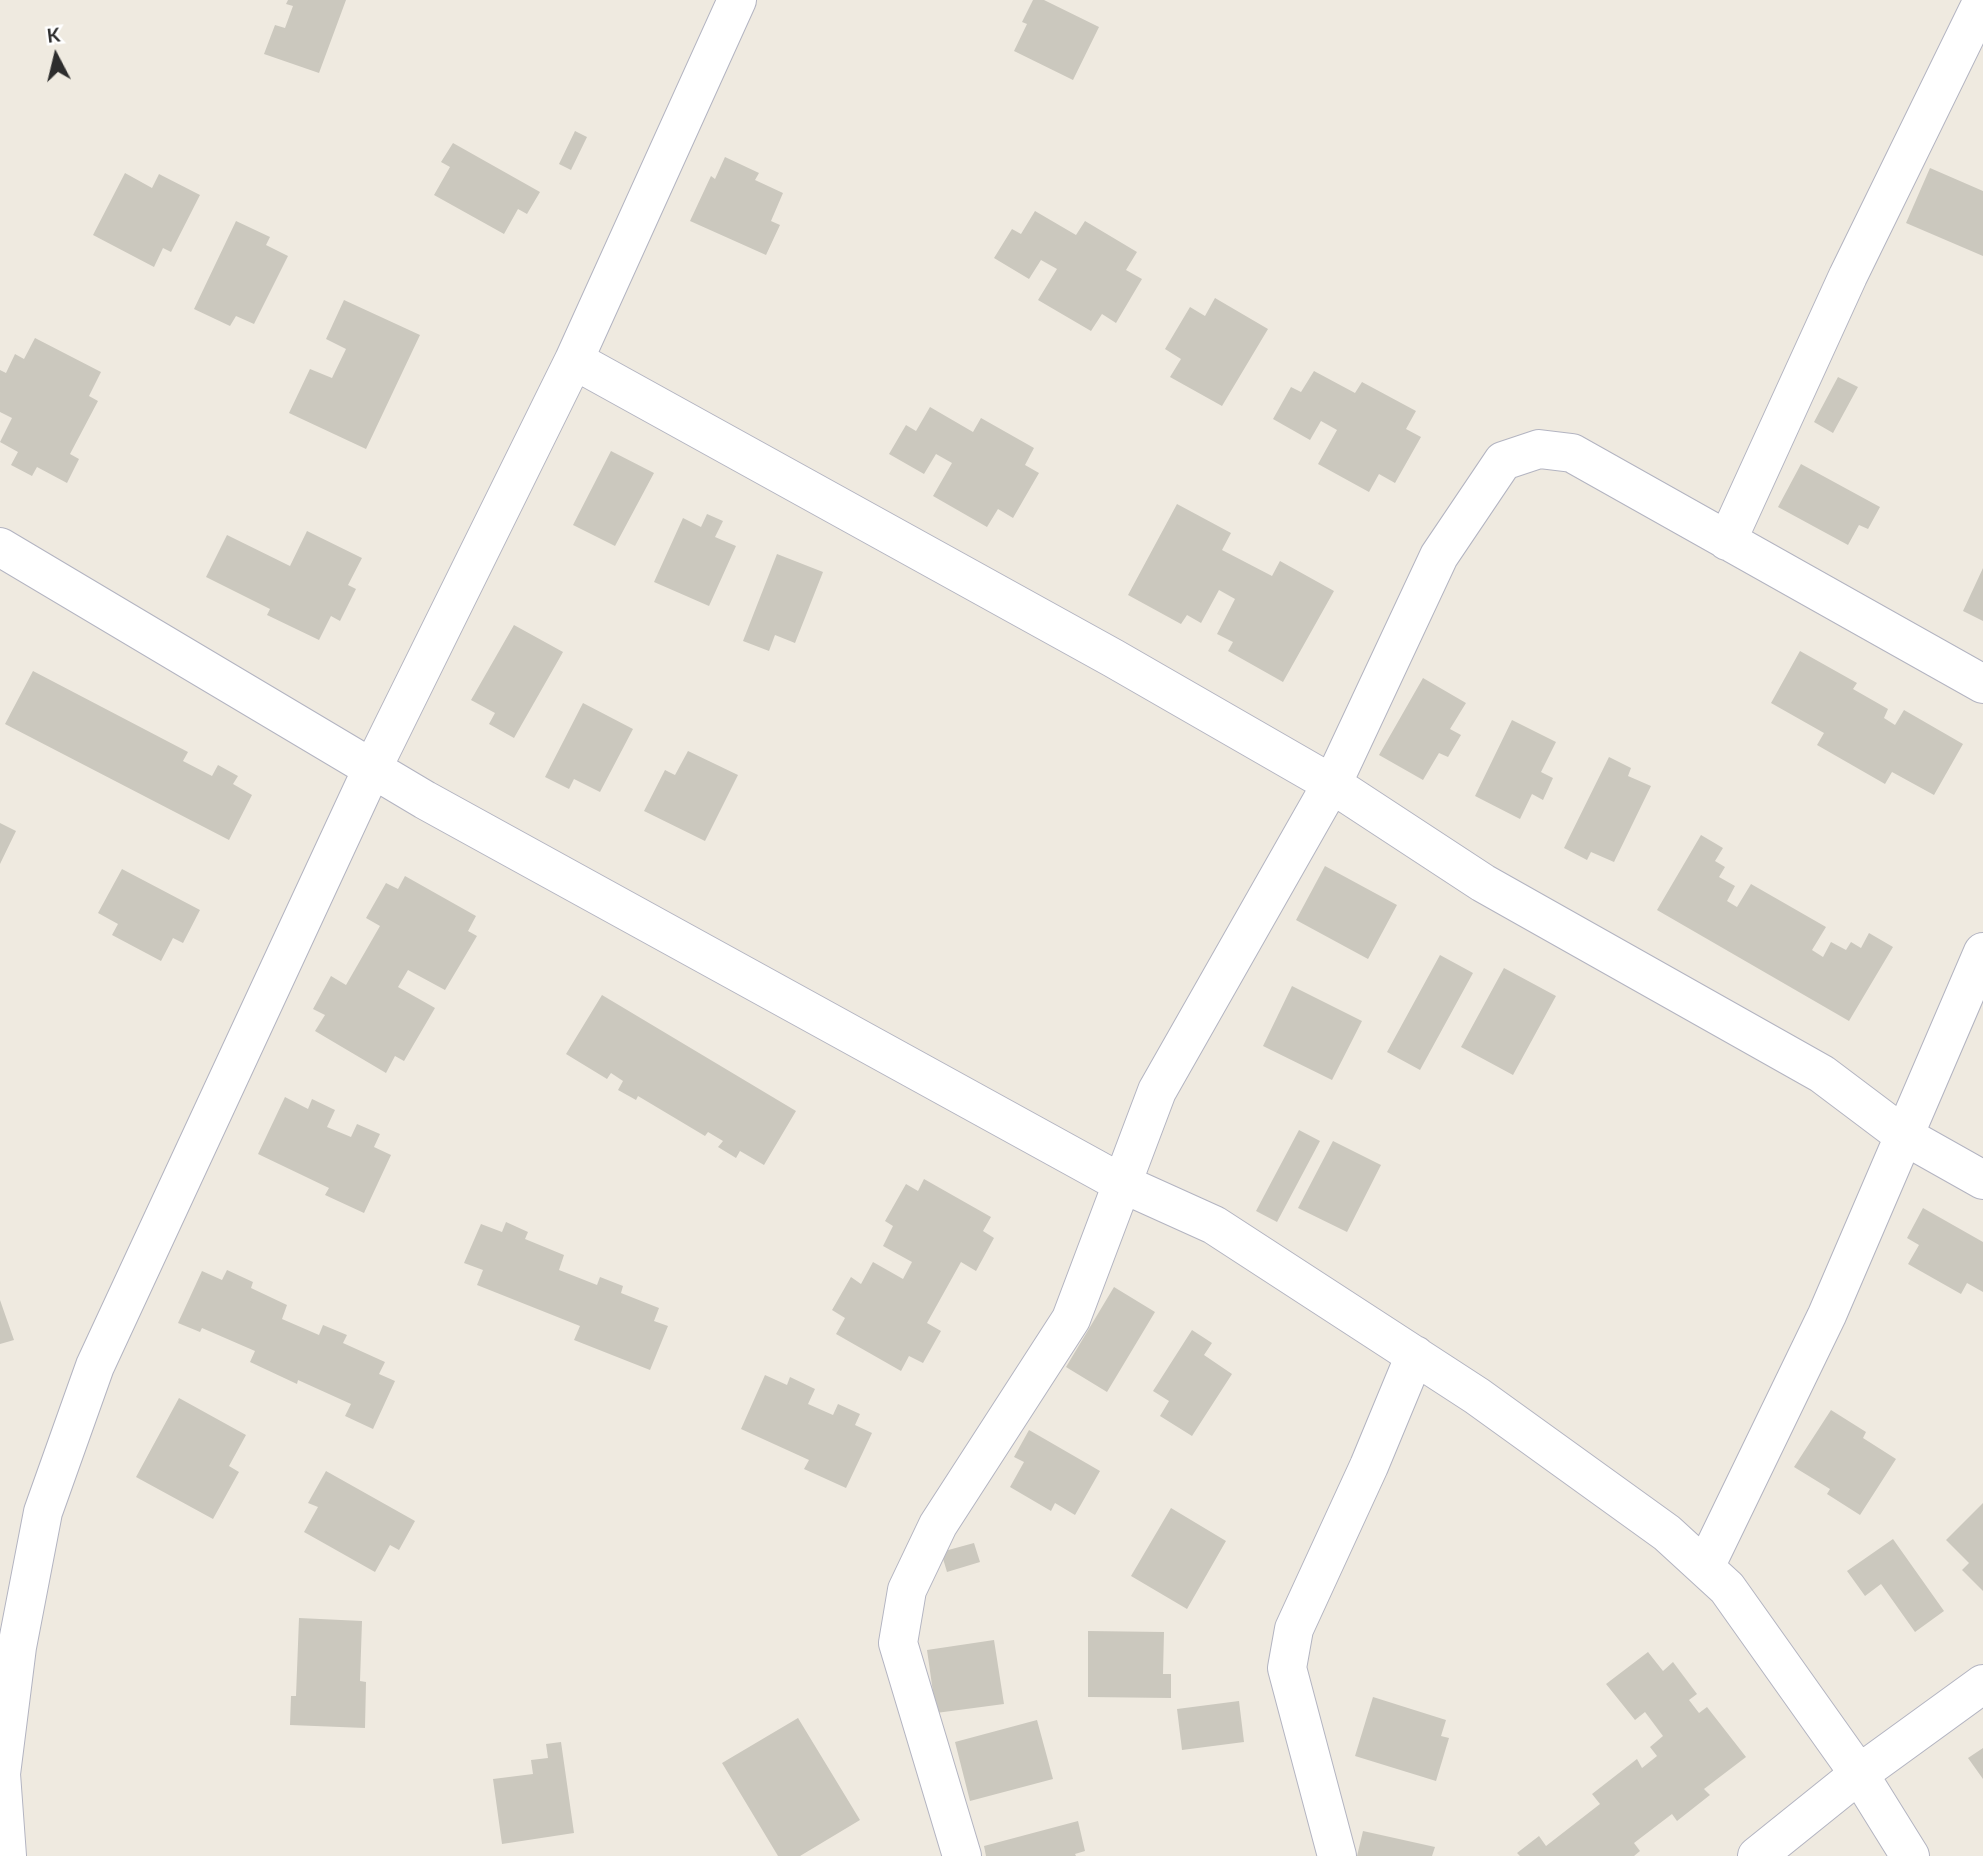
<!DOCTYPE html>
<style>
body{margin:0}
#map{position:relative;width:1983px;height:1856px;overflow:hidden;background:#efeae0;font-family:Lato,sans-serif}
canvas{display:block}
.north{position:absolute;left:21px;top:21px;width:70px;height:70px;-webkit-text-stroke:5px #fff;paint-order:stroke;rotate:353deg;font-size:19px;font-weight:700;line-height:28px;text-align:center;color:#2d2d2d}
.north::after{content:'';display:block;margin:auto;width:24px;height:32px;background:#2d2d2d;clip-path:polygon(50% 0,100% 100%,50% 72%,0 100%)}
</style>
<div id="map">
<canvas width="1983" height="1856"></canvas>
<div class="north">K</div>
</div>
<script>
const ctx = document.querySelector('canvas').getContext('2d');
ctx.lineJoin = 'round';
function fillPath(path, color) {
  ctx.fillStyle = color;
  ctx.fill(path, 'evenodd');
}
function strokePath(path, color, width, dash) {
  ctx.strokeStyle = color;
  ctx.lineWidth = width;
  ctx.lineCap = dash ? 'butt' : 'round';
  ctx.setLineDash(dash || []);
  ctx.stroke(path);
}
const building = new Path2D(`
 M 288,0 L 346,0 L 319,73 L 264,54 L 275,25 L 285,28 L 293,6 L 286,4 Z
 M 1033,0 L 1044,0 L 1099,27 L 1073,80 L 1014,51 L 1027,24 L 1022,22 Z
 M 575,131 L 587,137 L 571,170 L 559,164 Z
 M 453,143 L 540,192 L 527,214 L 518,209 L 504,234 L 434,195 L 450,167 L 441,162 Z
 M 725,157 L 759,173 L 755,180 L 783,193 L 771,221 L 780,225 L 766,255 L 690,221 L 711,176 L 715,179 Z
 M 1930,168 L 1983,191 L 1983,256 L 1906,223 Z
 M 125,173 L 152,188 L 159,174 L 200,195 L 171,252 L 163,248 L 154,267 L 93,235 Z
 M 1035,211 L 1076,235 L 1085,221 L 1137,252 L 1126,270 L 1142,279 L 1116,323 L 1102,314 L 1091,331 L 1038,300 L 1057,269 L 1041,260 L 1029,279 L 994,258 L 1012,229 L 1021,234 Z
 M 236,221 L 270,237 L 266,245 L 288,256 L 254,324 L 236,316 L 230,326 L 194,309 Z
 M 1215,298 L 1268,329 L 1222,406 L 1170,377 L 1181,359 L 1165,349 L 1190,307 L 1205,316 Z
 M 344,300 L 420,335 L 366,449 L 289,413 L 310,369 L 332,378 L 346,349 L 326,339 Z
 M 35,338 L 101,372 L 89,396 L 98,401 L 70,454 L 79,459 L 67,483 L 37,467 L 32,476 L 11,465 L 18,452 L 0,442 L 12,418 L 0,412 L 0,370 L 6,373 L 15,354 L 24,359 Z
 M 1314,371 L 1355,393 L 1362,382 L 1416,411 L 1406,429 L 1421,437 L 1395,483 L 1379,474 L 1369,492 L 1318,464 L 1337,430 L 1321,421 L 1310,440 L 1273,419 L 1291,387 L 1301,392 Z
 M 1838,377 L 1858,387 L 1833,433 L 1814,422 Z
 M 930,407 L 973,432 L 981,418 L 1034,448 L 1025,465 L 1039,473 L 1013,518 L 998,509 L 987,527 L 933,496 L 952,463 L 936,454 L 924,474 L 889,454 L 906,425 L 916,431 Z
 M 611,451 L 654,473 L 615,546 L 573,525 Z
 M 1801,464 L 1880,507 L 1868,529 L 1859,525 L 1848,545 L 1778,507 Z
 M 1177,504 L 1231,533 L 1222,550 L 1272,576 L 1280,561 L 1334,591 L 1283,682 L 1228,651 L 1233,642 L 1217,634 L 1235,599 L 1219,590 L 1201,623 L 1187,615 L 1181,624 L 1128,595 Z
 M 707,514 L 723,521 L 715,537 L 736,546 L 709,606 L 654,582 L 683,518 L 701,527 Z
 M 307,531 L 362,558 L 348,585 L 356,589 L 340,621 L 331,616 L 319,640 L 267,615 L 270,609 L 206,577 L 227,535 L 290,566 Z
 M 777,554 L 823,572 L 795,643 L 775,635 L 769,651 L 743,641 Z
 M 1983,568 L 1983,621 L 1963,611 Z
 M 514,625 L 563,652 L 514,738 L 489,724 L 495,713 L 471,700 Z
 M 1800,651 L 1857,683 L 1853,689 L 1888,709 L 1884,718 L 1895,725 L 1904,710 L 1963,744 L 1934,795 L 1892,772 L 1885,784 L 1817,745 L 1824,733 L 1771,703 Z
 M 33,671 L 188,752 L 183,761 L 212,776 L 218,765 L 238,776 L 233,784 L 252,795 L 229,840 L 5,724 Z
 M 1423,678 L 1466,703 L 1450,729 L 1461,735 L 1448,757 L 1439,753 L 1423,780 L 1379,755 Z
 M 583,703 L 633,729 L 600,792 L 574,779 L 569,789 L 545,777 Z
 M 1512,720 L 1556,742 L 1541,772 L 1553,778 L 1543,800 L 1532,794 L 1520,819 L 1475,796 Z
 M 688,751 L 738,775 L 705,841 L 644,811 L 665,770 L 675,775 Z
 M 1609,757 L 1631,768 L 1628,776 L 1651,786 L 1614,862 L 1591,852 L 1587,860 L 1564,848 Z
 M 0,823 L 16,831 L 0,864 Z
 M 1701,835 L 1723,848 L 1715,861 L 1725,867 L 1719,877 L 1735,886 L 1727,901 L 1737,907 L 1751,884 L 1826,927 L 1812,950 L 1823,957 L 1831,942 L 1846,950 L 1851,942 L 1861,948 L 1869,933 L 1893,947 L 1849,1021 L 1657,910 Z
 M 1325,866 L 1397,905 L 1368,959 L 1296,920 Z
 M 122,869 L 200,910 L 183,943 L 173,938 L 161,961 L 112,935 L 118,924 L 98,913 Z
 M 405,876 L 476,916 L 468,931 L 477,936 L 445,990 L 408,970 L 398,987 L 435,1008 L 404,1061 L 395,1056 L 386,1073 L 315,1031 L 325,1015 L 313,1009 L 331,976 L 346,985 L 380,926 L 366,918 L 386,883 L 398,889 Z
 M 1440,955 L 1473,973 L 1420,1070 L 1387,1052 Z
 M 1504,968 L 1556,996 L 1513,1075 L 1461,1047 Z
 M 1292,986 L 1362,1021 L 1332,1080 L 1263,1046 Z
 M 602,995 L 796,1111 L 764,1165 L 740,1151 L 736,1158 L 718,1147 L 723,1141 L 708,1132 L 705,1136 L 638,1096 L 636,1100 L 618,1090 L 623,1081 L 611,1073 L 607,1079 L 566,1054 Z
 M 285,1097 L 308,1109 L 312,1099 L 335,1110 L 327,1127 L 351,1137 L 357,1124 L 380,1134 L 374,1147 L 391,1155 L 364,1213 L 325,1195 L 329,1188 L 258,1154 Z
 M 1299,1130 L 1320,1141 L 1277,1222 L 1256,1211 Z
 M 1333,1141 L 1381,1165 L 1347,1232 L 1298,1208 Z
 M 924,1179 L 991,1217 L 983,1231 L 994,1238 L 976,1271 L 961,1262 L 927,1323 L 941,1331 L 923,1363 L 909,1356 L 901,1371 L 836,1334 L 845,1318 L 832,1310 L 851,1277 L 861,1284 L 873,1262 L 903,1279 L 912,1262 L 883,1246 L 893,1226 L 885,1221 L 906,1184 L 918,1191 Z
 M 1923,1208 L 1983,1242 L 1983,1292 L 1967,1283 L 1961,1294 L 1908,1264 L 1919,1245 L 1907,1238 Z
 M 506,1222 L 528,1232 L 525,1239 L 564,1255 L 559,1270 L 597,1285 L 600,1277 L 623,1286 L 621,1293 L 659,1308 L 654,1321 L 668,1326 L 650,1370 L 574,1340 L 580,1326 L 477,1285 L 483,1270 L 464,1263 L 481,1224 L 502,1232 Z
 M 227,1270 L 253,1282 L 251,1288 L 287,1305 L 282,1319 L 319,1335 L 323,1325 L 347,1335 L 343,1343 L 385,1362 L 379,1374 L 395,1381 L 373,1429 L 345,1416 L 351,1404 L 298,1380 L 297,1384 L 250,1362 L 255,1351 L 202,1328 L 200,1332 L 178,1323 L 202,1271 L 222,1280 Z
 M 1114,1287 L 1155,1312 L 1107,1392 L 1066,1367 Z
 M 0,1300 L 14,1340 L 0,1344 Z
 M 1192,1330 L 1212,1343 L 1204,1355 L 1232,1374 L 1192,1436 L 1160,1416 L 1169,1401 L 1153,1391 Z
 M 765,1375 L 787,1385 L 790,1377 L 815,1389 L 808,1404 L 833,1415 L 838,1404 L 860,1414 L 855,1425 L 872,1433 L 846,1488 L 804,1469 L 809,1460 L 741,1429 Z
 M 179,1398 L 246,1435 L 229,1466 L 239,1472 L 213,1519 L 136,1477 Z
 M 1831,1410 L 1866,1432 L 1863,1438 L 1896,1459 L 1860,1515 L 1827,1494 L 1830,1489 L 1794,1467 Z
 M 1029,1430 L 1100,1471 L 1075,1515 L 1055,1503 L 1051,1511 L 1010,1487 L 1024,1462 L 1014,1457 Z
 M 326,1471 L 415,1521 L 399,1550 L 390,1545 L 375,1572 L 304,1532 L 318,1507 L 308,1503 Z
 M 1983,1503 L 1983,1591 L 1962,1570 L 1969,1563 L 1946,1540 Z
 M 1171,1508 L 1226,1541 L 1187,1609 L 1131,1576 Z
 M 1893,1539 L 1944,1611 L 1915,1632 L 1881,1584 L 1865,1596 L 1847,1571 Z
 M 974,1543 L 980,1562 L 947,1572 L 941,1552 Z
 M 299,1618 L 362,1621 L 360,1681 L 366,1682 L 365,1728 L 290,1725 L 291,1696 L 296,1696 Z
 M 1088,1631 L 1164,1632 L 1163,1674 L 1171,1674 L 1171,1698 L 1088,1697 Z
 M 994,1640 L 1004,1704 L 936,1713 L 927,1650 Z
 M 1648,1652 L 1663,1671 L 1673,1662 L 1697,1694 L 1689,1700 L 1699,1713 L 1707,1707 L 1746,1757 L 1704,1789 L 1710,1795 L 1677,1821 L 1672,1814 L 1634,1843 L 1640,1851 L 1634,1856 L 1520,1856 L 1517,1853 L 1539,1836 L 1546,1846 L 1600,1804 L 1592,1794 L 1637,1759 L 1642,1768 L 1657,1756 L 1650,1747 L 1663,1736 L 1645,1712 L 1635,1720 L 1606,1684 Z
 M 1373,1697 L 1446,1720 L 1441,1736 L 1449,1738 L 1436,1781 L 1355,1756 Z
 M 1239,1701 L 1244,1742 L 1182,1750 L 1177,1709 Z
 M 798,1718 L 860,1820 L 800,1856 L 778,1856 L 722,1763 Z
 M 1037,1720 L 1053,1779 L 970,1801 L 955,1742 Z
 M 561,1742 L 574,1833 L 502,1844 L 493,1779 L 533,1774 L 531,1760 L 548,1758 L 546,1744 Z
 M 1983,1748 L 1983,1779 L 1968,1758 Z
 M 1078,1821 L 1085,1851 L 1075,1854 L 1076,1856 L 986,1856 L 984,1846 Z
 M 1363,1831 L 1435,1847 L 1432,1856 L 1357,1856 Z`);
const street = new Path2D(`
 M 737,0 L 574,360 L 1113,658 L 1332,784 L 1483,883 L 1822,1074 L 1903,1135 L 1983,1180
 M 1727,541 L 1848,276 L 1983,0
 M 0,547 L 425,800 L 1121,1183 L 1214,1225 L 1477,1396 L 1667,1533 L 1727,1588 L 1859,1774 L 1983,1684
 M 1705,1567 L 1827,1315 L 1983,952
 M 7,1856 L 1,1774 L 17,1647 L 43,1512 L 95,1366 L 372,769 L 574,360
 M 962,1856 L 898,1643 L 907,1590 L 938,1525 L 1071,1319 L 1157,1091 L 1336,776 L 1439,556 L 1503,461 L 1539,449 L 1572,453 L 1983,684
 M 1337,1856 L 1287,1668 L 1294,1629 L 1369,1466 L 1415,1355
 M 1757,1856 L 1859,1774 L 1910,1856`);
fillPath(building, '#cbc8be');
strokePath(street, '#b3b4c1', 40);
strokePath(street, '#fff', 38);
</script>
